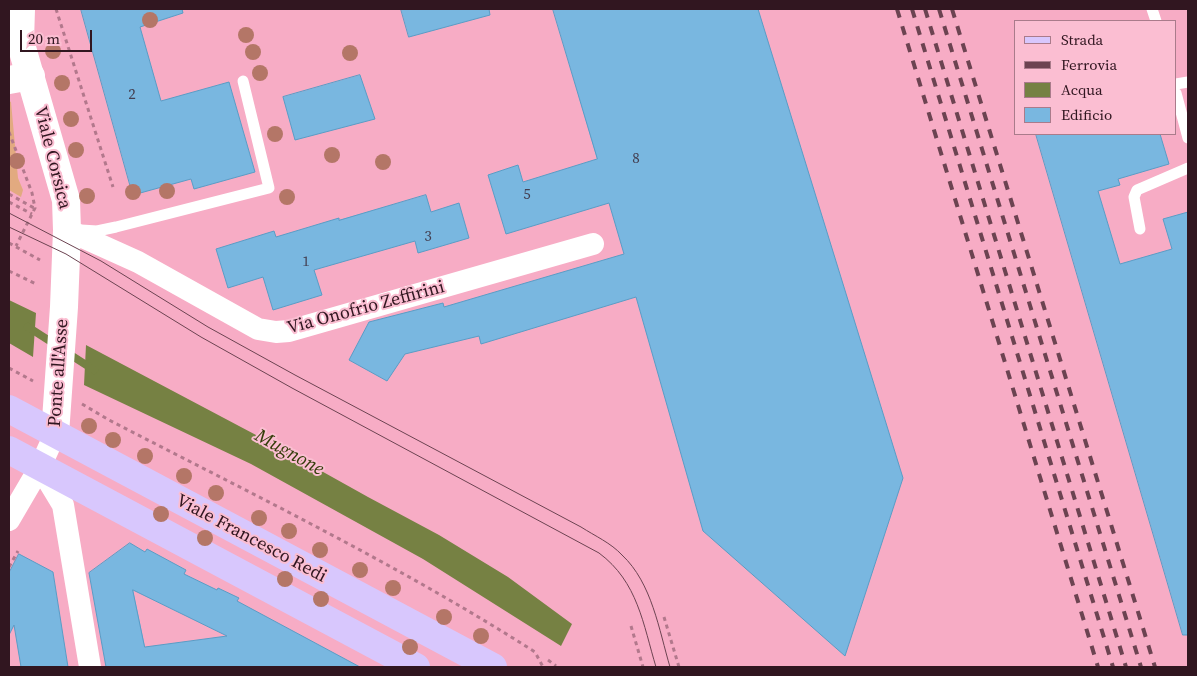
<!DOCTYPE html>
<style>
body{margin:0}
#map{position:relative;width:1197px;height:676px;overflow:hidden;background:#f7acc5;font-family:"Source Serif 4",serif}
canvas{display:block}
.frame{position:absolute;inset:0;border:10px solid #311620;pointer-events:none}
.legend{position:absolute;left:1014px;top:20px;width:162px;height:115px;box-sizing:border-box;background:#fbbed2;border:1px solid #aa7b8b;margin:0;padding:6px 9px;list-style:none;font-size:15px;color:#311620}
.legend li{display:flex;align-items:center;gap:10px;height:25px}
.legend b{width:25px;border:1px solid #aa7b8b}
.scale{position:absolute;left:20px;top:30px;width:72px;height:22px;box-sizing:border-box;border:2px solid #311620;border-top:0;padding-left:6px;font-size:15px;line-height:18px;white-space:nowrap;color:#311620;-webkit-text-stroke:4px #fbbed2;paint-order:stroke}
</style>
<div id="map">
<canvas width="1197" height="676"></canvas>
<div class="frame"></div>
<ul class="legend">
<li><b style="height:6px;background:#d8c7fd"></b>Strada</li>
<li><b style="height:6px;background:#6c4351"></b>Ferrovia</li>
<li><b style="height:14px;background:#768143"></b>Acqua</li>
<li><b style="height:14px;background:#79b7e0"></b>Edificio</li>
</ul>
<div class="scale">20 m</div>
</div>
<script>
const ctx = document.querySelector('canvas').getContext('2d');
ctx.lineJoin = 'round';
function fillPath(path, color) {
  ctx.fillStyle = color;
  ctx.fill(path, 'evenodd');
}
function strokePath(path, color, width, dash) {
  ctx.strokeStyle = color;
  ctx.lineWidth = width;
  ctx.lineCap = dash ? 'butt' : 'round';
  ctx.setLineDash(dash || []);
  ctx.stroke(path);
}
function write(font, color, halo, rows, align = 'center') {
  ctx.font = font + ' "Source Serif 4",serif';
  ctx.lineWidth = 4;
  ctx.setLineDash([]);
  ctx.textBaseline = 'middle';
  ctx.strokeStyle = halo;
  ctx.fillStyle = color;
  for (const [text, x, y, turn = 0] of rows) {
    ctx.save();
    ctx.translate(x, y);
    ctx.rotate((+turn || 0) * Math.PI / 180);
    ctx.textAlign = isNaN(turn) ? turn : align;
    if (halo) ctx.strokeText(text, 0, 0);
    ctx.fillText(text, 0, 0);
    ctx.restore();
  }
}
const green = new Path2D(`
 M 9,101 L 11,102 L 18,178 L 23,190 L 21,197 L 9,190 Z`);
const water = new Path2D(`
 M 9,300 L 36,313 L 33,357 L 9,343 Z
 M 86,345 L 273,444 L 368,497 L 439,535 L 508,577 L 572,624 L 561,646 L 423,559 L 251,464 L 84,385 Z`);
const stream = new Path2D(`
 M 28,327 L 56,345
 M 66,352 L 94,370`);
const building = new Path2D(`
 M 81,9 L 182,9 L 183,13 L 140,27 L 161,101 L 229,82 L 255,172 L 194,189 L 191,179 L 133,195 Z
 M 401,9 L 489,9 L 490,15 L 409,37 Z
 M 553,9 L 758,9 L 903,478 L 845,656 L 703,531 L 636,297 L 481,344 L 479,336 L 405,354 L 387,381 L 349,360 L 369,322 L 443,303 L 444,307 L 624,254 L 609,203 L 506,234 L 488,175 L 518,165 L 523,182 L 597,159 Z
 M 360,75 L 375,119 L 295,140 L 283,97 Z
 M 1036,134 L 1160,134 L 1169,164 L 1118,179 L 1120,185 L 1098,191 L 1120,264 L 1172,249 L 1163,219 L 1188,212 L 1188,635 L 1183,635 Z
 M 426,195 L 431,212 L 459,203 L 469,238 L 418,253 L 415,241 L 314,270 L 322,295 L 273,310 L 263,277 L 228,288 L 216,249 L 274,231 L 276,237 L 339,218 L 339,220 Z
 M 130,543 L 145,552 L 147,549 L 186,570 L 184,574 L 217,590 L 218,588 L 239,598 L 237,601 L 360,667 L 106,667 L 89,573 ZM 133,590 L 227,636 L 145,647 Z
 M 19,554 L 53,572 L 68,667 L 21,667 L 14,625 L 9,635 L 9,573 Z`);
const path = new Path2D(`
 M 56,9 L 113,187
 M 9,132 L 32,193 L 35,208 L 16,246
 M 9,194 L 34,208
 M 9,202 L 32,214
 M 9,243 L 40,260
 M 9,271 L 36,284
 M 9,368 L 33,381
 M 82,404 L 109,420 C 252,494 399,565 535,652 L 543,667
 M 9,567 L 18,551
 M 664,617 L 679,667
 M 631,626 L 643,667
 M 548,660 L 556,666`);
const service = new Path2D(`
 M 1152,9 L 1156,21
 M 1176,84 L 1188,82
 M 1176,93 L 1188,138
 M 1140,229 L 1134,197 L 1137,190 L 1188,168
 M 81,230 L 97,231 L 116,227 L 269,188 L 243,81`);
const minor = new Path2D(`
 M 67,230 L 138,262 L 258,329 L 276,332 L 289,331 L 593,244
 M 40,467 L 63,505 L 90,667
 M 9,520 L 40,467 L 55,434`);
const tertiary = new Path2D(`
 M 9,80 L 31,76`);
const secondary = new Path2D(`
 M 21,9 L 20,41 L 66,200 L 67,230 L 64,307 L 55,434`);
const primary = new Path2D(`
 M 9,409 L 493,667
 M 9,450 L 416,667`);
const tram = new Path2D(`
 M 9,213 L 101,261 L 208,327 L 295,375 L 581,527 C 595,536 611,543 622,555 C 652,583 659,630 670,667
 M 9,227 L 66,254 L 201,337 L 292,388 L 599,553 C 638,582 643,624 656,667`);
const rail = new Path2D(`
 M 897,9 L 1098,667
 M 912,9 L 1113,667
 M 925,9 L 1126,667
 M 939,9 L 1141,667
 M 952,9 L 1155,667`);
const trees = [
 [150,20],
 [246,35],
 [53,51],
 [253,52],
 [350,53],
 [260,73],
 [62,83],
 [71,119],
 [275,134],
 [76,150],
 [332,155],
 [17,161],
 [383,162],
 [167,191],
 [133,192],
 [87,196],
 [287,197],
 [89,426],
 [113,440],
 [145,456],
 [184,476],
 [216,493],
 [161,514],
 [259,518],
 [289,531],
 [205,538],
 [320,550],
 [360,570],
 [285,579],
 [393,588],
 [321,599],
 [444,617],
 [481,636],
 [410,647]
];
const numberNames = [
 ["2",132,95],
 ["8",636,159],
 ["5",527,195],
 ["3",428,237],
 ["1",306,262]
];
const streetNames = [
 ["Viale Corsica",52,158,76],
 ["Via Onofrio Zeffirini",366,308,-15],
 ["Ponte all'Asse",59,373,-86],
 ["Viale Francesco Redi",251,539,28]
];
const waterNames = [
 ["Mugnone",289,453,29]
];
fillPath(green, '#e2aa80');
fillPath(water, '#768143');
strokePath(stream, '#768143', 8);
fillPath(building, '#79b7e0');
strokePath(building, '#599cc5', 1);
strokePath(path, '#b2788c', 3, [4, 4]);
strokePath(service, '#fff', 11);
strokePath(minor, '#fff', 22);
strokePath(tertiary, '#fff', 28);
strokePath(secondary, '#fff', 28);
strokePath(primary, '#d8c7fd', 28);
strokePath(tram, '#6c4351', 1);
strokePath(rail, '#6c4351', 4, [9, 9]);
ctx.fillStyle = '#b47667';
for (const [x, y] of trees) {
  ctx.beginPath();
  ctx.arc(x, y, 8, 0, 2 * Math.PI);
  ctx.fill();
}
write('15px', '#433e50', null, numberNames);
write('18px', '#311620', '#fbbed2', streetNames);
write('italic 19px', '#353d0b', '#fbbed2', waterNames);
</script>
